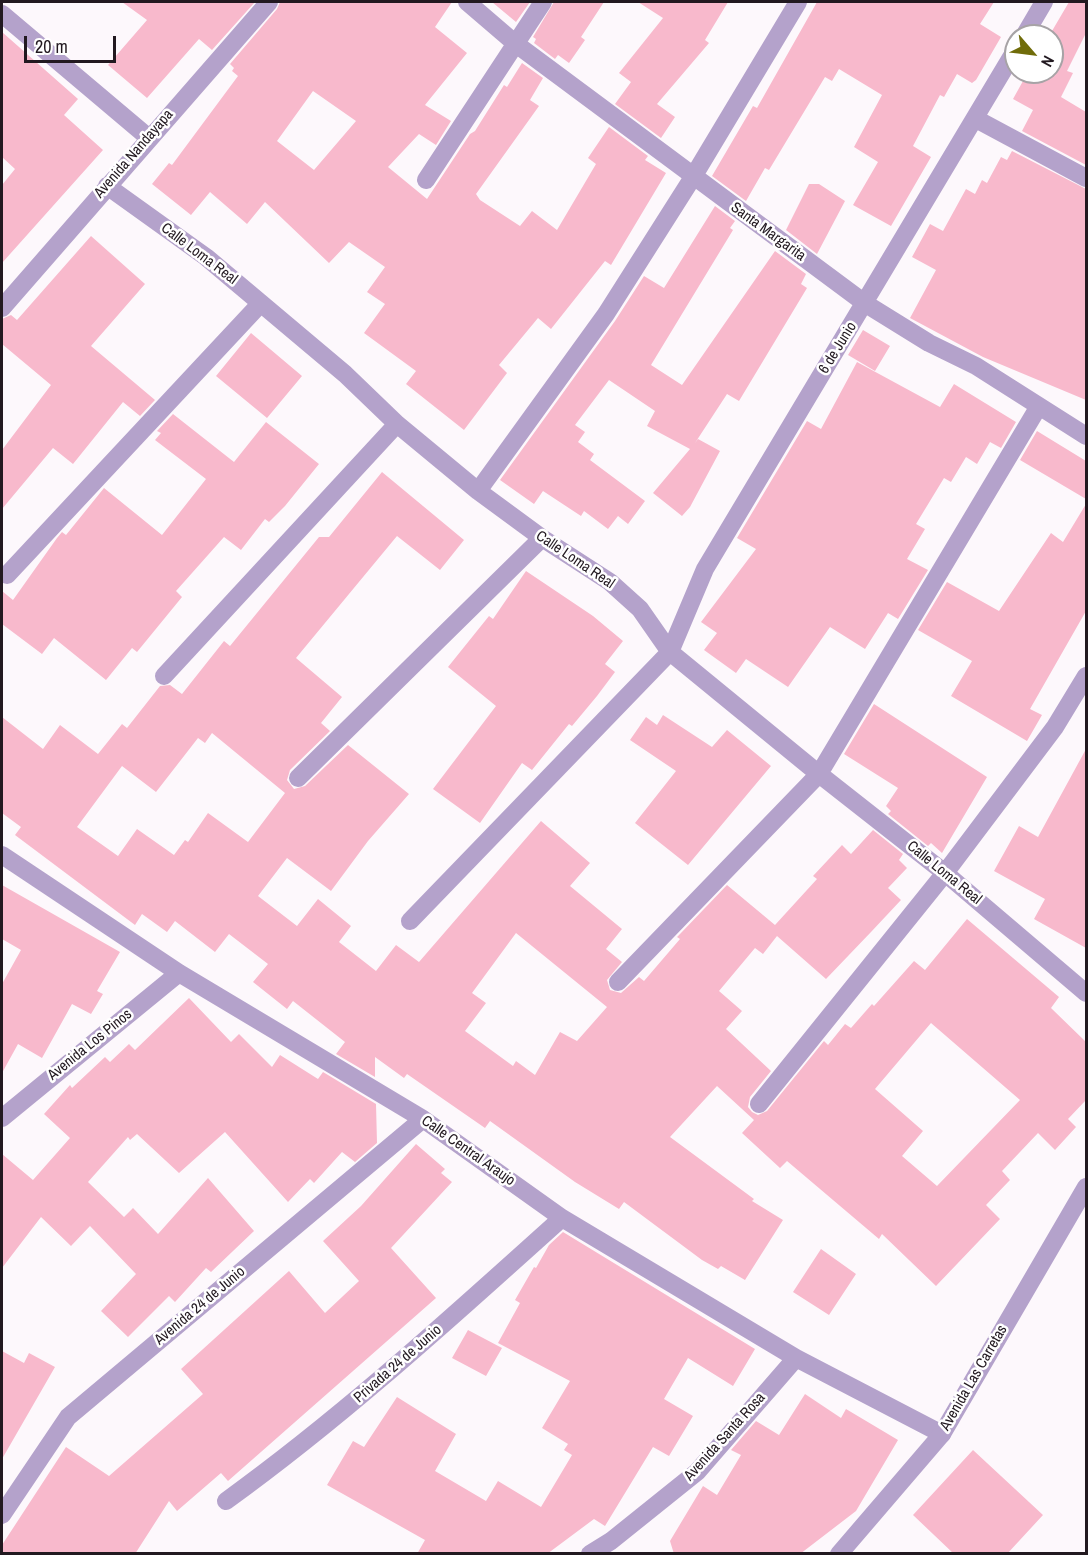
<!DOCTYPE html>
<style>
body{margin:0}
#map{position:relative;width:1088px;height:1555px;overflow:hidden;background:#fdf8fc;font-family:"Archivo Narrow",sans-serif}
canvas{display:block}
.frame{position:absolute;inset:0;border:3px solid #221920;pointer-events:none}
.north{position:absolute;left:1004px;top:24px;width:60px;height:60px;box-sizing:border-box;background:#fff;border:2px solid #a7a3a6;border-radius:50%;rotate:118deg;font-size:16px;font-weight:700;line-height:24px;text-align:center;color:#221920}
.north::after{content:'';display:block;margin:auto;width:21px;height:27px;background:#706c0a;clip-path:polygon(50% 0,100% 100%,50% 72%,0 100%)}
.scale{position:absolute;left:24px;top:36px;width:92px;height:27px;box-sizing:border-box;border:3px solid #221920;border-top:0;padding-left:8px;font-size:18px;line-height:21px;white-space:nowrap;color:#221920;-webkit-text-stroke:4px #fff;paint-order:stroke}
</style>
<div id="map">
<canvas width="1088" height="1555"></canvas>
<div class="frame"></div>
<div class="north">N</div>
<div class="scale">20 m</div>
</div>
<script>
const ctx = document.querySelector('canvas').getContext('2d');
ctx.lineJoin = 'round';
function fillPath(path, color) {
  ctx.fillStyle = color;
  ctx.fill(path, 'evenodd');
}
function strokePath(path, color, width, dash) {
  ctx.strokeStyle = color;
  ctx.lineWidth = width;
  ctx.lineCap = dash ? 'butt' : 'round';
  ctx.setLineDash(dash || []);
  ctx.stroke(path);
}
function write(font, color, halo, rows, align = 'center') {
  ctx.font = font + ' "Archivo Narrow",sans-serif';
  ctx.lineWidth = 5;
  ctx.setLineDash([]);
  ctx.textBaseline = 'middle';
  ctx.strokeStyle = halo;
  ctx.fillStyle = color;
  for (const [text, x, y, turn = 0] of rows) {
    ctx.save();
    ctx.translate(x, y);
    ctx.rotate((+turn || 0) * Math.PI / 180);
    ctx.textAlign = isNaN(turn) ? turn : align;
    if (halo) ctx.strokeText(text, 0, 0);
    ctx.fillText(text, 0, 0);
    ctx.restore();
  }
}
const building = new Path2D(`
 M 122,2 L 255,2 L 212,50 L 199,39 L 147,98 L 108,65 L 147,20 Z
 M 280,2 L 452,2 L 435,27 L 467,53 L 425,105 L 451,121 L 436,145 L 419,134 L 388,167 L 427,199 L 470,134 L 475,131 L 504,85 L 507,87 L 522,63 L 543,78 L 530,100 L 539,106 L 476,194 L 480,200 L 520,226 L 532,211 L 557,230 L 596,164 L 588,158 L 609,127 L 648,156 L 645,160 L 666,173 L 611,265 L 605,261 L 551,329 L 538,318 L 499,365 L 507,373 L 464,430 L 406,384 L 416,371 L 364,333 L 385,304 L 367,292 L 385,267 L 349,242 L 329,263 L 265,202 L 247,224 L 210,192 L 191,215 L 152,184 L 169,163 L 172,165 L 238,76 L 232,71 L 234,68 L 230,64 L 277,9 ZM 313,91 L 356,121 L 314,170 L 277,141 Z
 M 492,2 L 530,2 L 516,22 Z
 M 554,2 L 604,2 L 581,37 L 585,40 L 569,63 L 558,55 L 555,59 L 534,43 L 536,39 L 533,37 Z
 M 638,2 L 728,2 L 705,40 L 709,43 L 657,104 L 675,117 L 661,138 L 615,104 L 631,82 L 619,73 L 663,18 Z
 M 817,2 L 994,2 L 980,24 L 1001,37 L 976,80 L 972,83 L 957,74 L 944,97 L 940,95 L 913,146 L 931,157 L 891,226 L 853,205 L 878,162 L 854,147 L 882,95 L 839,69 L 832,81 L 825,77 L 769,170 L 765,168 L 746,201 L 712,176 L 753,106 L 757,108 Z
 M 1069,2 L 1086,2 L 1086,33 L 1067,71 L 1073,73 L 1061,97 L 1086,112 L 1086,165 L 1022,131 L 1033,110 L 1013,99 L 1028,72 L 1052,72 L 1052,36 L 1039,36 L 1044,27 L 1052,31 Z
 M 2,32 L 78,99 L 64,115 L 103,150 L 2,263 L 2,185 L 15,169 L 2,157 Z
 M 1012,151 L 1086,189 L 1086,400 L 983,357 L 910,318 L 936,270 L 912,257 L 930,224 L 943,231 L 966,189 L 975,194 L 982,180 L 987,183 L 1001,157 L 1007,160 Z
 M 809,184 L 819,184 L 845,201 L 817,254 L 786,230 Z
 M 715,206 L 735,221 L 730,228 L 733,230 L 651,365 L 682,385 L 775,251 L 806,274 L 801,284 L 807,288 L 739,401 L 727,394 L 695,443 L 698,439 L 720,451 L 690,507 L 682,516 L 653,493 L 690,449 L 647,426 L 655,411 L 609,380 L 575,425 L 585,432 L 578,442 L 594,454 L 590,460 L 645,501 L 628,524 L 618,516 L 608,529 L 584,511 L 581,516 L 543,491 L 534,504 L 500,480 L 615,321 L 644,276 L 664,288 Z
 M 91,236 L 145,284 L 91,346 L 155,400 L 140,416 L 123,402 L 73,464 L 53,448 L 2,509 L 2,450 L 51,385 L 2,344 L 2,319 L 11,315 L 17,320 Z
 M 863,330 L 890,346 L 875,371 L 848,355 Z
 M 251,333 L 302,376 L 267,418 L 216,376 Z
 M 857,362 L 940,407 L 954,384 L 1016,422 L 1001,448 L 990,442 L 977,464 L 966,457 L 951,482 L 944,478 L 916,524 L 925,529 L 907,559 L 928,570 L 898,619 L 888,613 L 865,649 L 830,627 L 788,687 L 746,659 L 736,673 L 704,650 L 717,633 L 701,622 L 756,549 L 737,538 L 807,421 L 821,429 Z
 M 173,414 L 234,462 L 266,422 L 319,464 L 285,506 L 269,522 L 265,519 L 241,550 L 224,537 L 176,591 L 182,597 L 137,652 L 132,648 L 106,680 L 54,638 L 42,654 L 2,624 L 2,591 L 13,600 L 57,538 L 62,532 L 66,535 L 104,488 L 162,535 L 206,479 L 155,440 L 161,433 L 157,431 Z
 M 1037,431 L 1086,461 L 1086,499 L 1020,460 Z
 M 382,472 L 464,540 L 440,570 L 397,536 L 296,658 L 342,697 L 321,723 L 330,731 L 290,770 L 287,780 L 294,789 L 305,786 L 348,745 L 409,794 L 368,841 L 331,891 L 287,858 L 258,896 L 297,926 L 318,899 L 351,926 L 339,942 L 376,971 L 396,945 L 419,962 L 541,821 L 590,863 L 570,886 L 622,929 L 606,949 L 622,962 L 607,980 L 610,990 L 621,993 L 639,977 L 644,981 L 680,939 L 677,937 L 680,934 L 727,885 L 775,925 L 817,879 L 813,876 L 842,845 L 851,854 L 873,830 L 903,854 L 899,860 L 907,868 L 888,888 L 901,900 L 871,932 L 826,979 L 777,936 L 763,954 L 755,948 L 719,991 L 742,1011 L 726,1029 L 771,1071 L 750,1097 L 748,1107 L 752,1112 L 758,1115 L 767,1111 L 824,1041 L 828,1045 L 845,1024 L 851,1028 L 872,1004 L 874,1006 L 914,961 L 925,970 L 967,919 L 1059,997 L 1051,1008 L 1086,1042 L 1086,1100 L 1068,1119 L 1076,1127 L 1055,1150 L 1038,1133 L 1002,1171 L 1010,1180 L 986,1205 L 1000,1219 L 936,1286 L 882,1234 L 879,1239 L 787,1161 L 780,1168 L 742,1133 L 754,1120 L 717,1086 L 670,1137 L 754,1199 L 752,1201 L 783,1220 L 745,1280 L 721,1266 L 718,1269 L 702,1260 L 624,1202 L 619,1209 L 575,1182 L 490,1121 L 485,1128 L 407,1074 L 404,1078 L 375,1057 L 375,1077 L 336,1054 L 345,1042 L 293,1001 L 287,1009 L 253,982 L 268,964 L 229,934 L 215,952 L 175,921 L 167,932 L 142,914 L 135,925 L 15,835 L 21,827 L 2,813 L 2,717 L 43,749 L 60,725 L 98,754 L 122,724 L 127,728 L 160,686 L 170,685 L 182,694 L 224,641 L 230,646 L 319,537 L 329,537 ZM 212,733 L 285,793 L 248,842 L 208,813 L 188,842 L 185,840 L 174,855 L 137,829 L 118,856 L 77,827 L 122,766 L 156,792 L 198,738 L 205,743 ZM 516,933 L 607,1007 L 577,1041 L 560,1032 L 535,1075 L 516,1061 L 513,1066 L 465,1031 L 486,1003 L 472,993 ZM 931,1023 L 1020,1100 L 937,1186 L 902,1156 L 923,1131 L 875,1089 Z
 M 1086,504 L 1086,611 L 1030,709 L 1042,715 L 1027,741 L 951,696 L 972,661 L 918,630 L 947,582 L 999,611 L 1051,533 L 1063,542 Z
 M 526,571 L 593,616 L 623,641 L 605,664 L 615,672 L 597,696 L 572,726 L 569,724 L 532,770 L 522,763 L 480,823 L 433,789 L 496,706 L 448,667 L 489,616 L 493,619 Z
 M 874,704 L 987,777 L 942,853 L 931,843 L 928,846 L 888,814 L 891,811 L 886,806 L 898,788 L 844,754 Z
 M 663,715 L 712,747 L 727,730 L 771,766 L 688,865 L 635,823 L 676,771 L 630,740 L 646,717 L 657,725 Z
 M 1086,749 L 1086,948 L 1034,919 L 1045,899 L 994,871 L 1019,826 L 1038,837 Z
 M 2,885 L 120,952 L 97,991 L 103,994 L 91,1014 L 72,1004 L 42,1058 L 18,1044 L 2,1073 L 2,984 L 21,950 L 2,939 Z
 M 189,998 L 231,1042 L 239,1034 L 272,1067 L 280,1055 L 318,1079 L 323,1072 L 376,1104 L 377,1143 L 355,1162 L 342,1152 L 314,1183 L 310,1179 L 288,1202 L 225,1132 L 179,1173 L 137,1134 L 130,1140 L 128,1137 L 88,1182 L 124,1217 L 133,1208 L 158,1234 L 208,1178 L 254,1231 L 211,1272 L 206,1268 L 175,1302 L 169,1296 L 128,1337 L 101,1311 L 136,1274 L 90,1226 L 71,1246 L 41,1217 L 2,1268 L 2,1154 L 33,1180 L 70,1138 L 44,1114 L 70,1085 L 72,1088 L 105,1057 L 110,1062 L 129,1044 L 135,1050 Z
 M 416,1144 L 445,1169 L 441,1173 L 452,1182 L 391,1248 L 436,1298 L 228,1481 L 221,1473 L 177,1511 L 169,1501 L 135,1554 L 2,1554 L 2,1545 L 66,1447 L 109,1476 L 203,1394 L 181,1369 L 289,1271 L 325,1313 L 359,1281 L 323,1241 L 361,1206 Z
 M 563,1232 L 755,1349 L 733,1386 L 688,1358 L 664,1399 L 693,1416 L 669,1456 L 653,1447 L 605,1526 L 594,1519 L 547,1554 L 417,1554 L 425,1540 L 327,1485 L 353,1441 L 364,1447 L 397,1397 L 456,1434 L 435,1471 L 486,1501 L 498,1481 L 541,1507 L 572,1455 L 564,1450 L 568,1444 L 542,1428 L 570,1381 L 498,1343 L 520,1303 L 515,1300 L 534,1267 L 536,1268 L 549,1245 Z
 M 821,1249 L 856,1274 L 829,1315 L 793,1292 Z
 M 468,1330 L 502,1348 L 486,1376 L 452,1358 Z
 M 2,1351 L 24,1363 L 29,1353 L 55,1367 L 2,1459 Z
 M 805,1394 L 841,1418 L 846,1409 L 898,1440 L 856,1511 L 800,1554 L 674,1554 L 670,1541 L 703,1486 L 717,1495 L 741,1455 L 731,1450 L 756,1421 L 779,1435 Z
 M 973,1450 L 1043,1515 L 1007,1554 L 954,1554 L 913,1515 Z`);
const minor = new Path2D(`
 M 467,2 L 516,44 L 866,304 L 929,343 L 976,366 L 1086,436
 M 2,14 L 149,138
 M 1024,36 L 1044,2
 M 976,119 L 1086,178
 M 426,180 L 543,2
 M 107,186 L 206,257 L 345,374 L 397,424 L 478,491 L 542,538 L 610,582 L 640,609 L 670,652 L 819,774 L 945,873 L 1086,993
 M 2,308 L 269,2
 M 478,491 L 606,314 L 693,177 L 798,2
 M 7,575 L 261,303
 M 164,676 L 397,424
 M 298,778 L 542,538
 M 2,855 L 179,973 L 423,1119 L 562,1218 L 796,1358 L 942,1434
 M 410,921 L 670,652 L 705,569 L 1016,49
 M 618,982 L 819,774 L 1039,406
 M 759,1104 L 945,873 L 1055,727 L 1086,676
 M 2,1118 L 179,973
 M 226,1501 C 345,1415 453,1316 562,1218
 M 2,1515 L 68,1417 L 423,1119
 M 590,1554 L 611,1541 L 697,1472 L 796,1358`);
const tertiary = new Path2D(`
 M 839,1554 L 942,1434 L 1086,1187`);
const streetNames = [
 ["Avenida Nandayapa",134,154,-49],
 ["Santa Margarita",768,232,36],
 ["Calle Loma Real",199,254,37],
 ["6 de Junio",838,348,-58],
 ["Calle Loma Real",575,560,34],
 ["Calle Loma Real",944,873,39],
 ["Avenida Los Pinos",90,1045,-39],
 ["Calle Central Araujo",468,1151,35],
 ["Avenida 24 de Junio",200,1306,-40],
 ["Privada 24 de Junio",398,1364,-41],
 ["Avenida Las Carretas",974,1378,-60],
 ["Avenida Santa Rosa",725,1437,-48]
];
fillPath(building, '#f8b9cc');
strokePath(minor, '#b4a2cb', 18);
strokePath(tertiary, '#b4a2cb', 18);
write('15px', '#221920', '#fff', streetNames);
</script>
